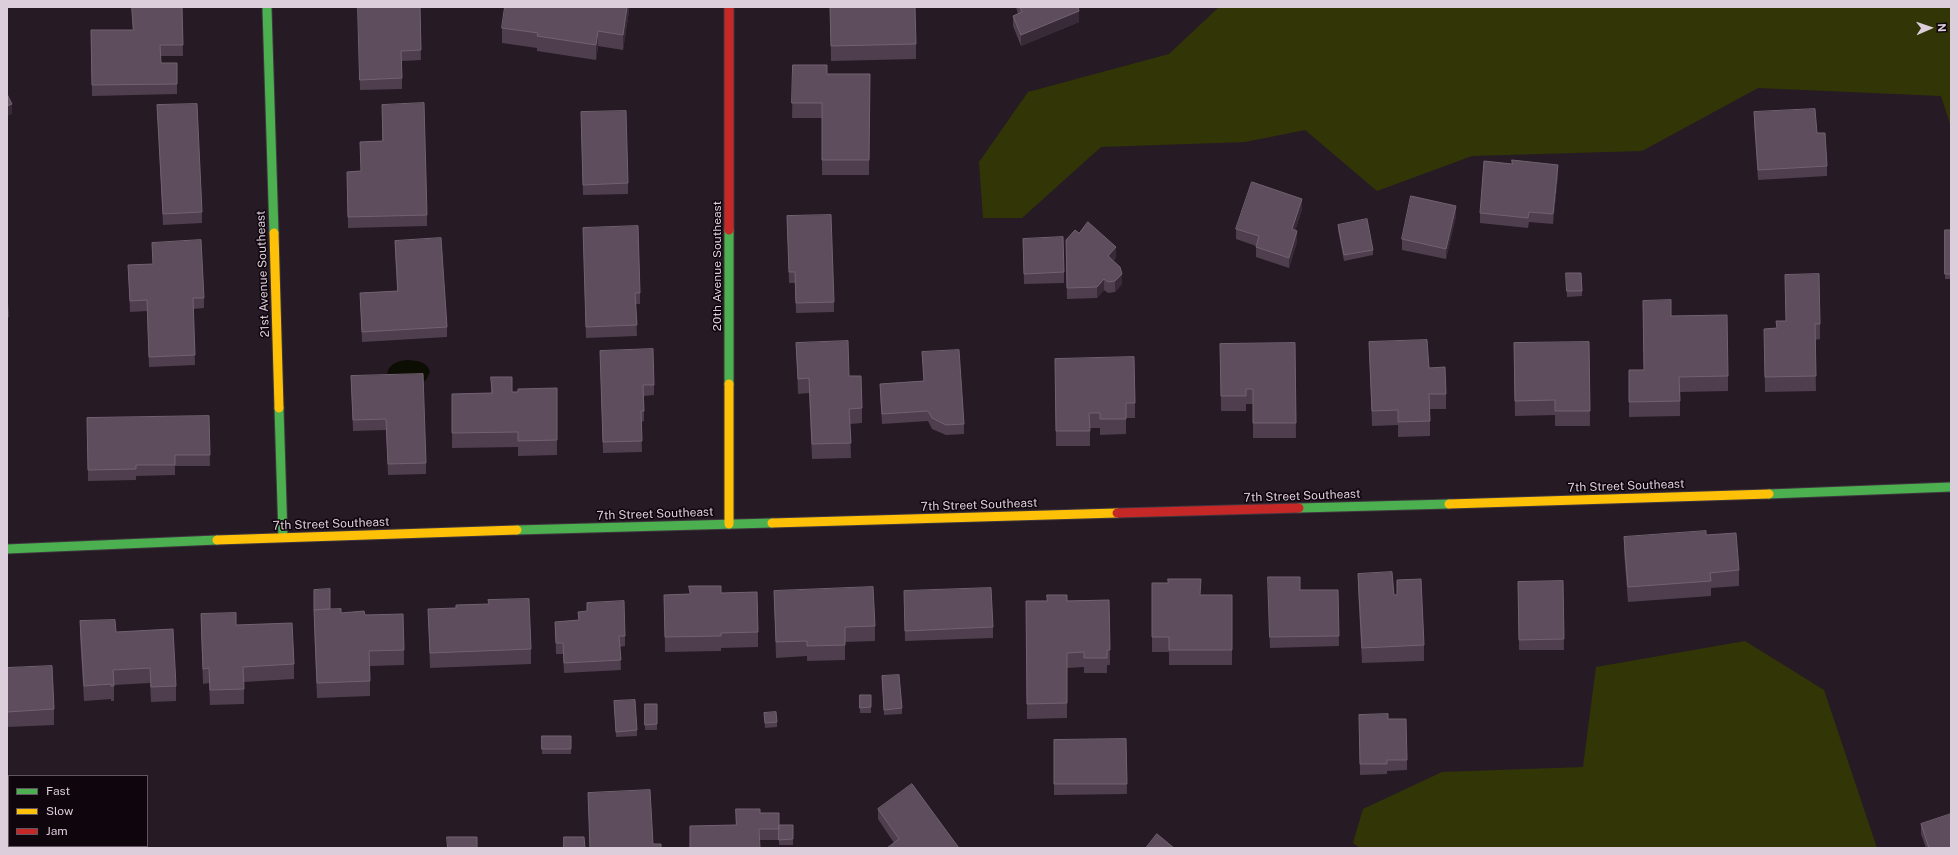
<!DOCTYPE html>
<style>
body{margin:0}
#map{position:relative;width:1958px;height:855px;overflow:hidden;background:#261a25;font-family:"Public Sans",sans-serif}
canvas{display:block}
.frame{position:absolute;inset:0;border:8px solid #ddcedb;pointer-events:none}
.legend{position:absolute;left:8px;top:775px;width:140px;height:72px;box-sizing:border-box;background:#0e050d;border:1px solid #61555f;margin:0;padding:5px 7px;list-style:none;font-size:12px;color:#ddcedb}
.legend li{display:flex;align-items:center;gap:8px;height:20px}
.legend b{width:20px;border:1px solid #61555f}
.north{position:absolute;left:1910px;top:8px;width:40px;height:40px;-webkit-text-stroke:3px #0e050d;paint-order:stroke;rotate:88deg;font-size:11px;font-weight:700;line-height:16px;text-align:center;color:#ddcedb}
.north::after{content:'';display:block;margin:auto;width:14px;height:18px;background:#ddcedb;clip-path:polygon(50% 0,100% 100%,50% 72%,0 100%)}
</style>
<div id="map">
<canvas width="1958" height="855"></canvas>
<div class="frame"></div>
<ul class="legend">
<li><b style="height:5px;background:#4caf50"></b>Fast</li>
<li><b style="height:5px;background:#ffc107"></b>Slow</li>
<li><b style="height:5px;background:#c62828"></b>Jam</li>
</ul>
<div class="north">N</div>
</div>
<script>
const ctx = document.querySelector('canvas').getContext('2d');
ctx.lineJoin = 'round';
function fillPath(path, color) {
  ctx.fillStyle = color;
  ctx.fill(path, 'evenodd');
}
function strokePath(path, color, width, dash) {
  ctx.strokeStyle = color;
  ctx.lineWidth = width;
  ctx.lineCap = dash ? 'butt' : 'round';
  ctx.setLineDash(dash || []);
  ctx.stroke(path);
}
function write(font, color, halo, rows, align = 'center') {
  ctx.font = font + ' "Public Sans",sans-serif';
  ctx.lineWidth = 3;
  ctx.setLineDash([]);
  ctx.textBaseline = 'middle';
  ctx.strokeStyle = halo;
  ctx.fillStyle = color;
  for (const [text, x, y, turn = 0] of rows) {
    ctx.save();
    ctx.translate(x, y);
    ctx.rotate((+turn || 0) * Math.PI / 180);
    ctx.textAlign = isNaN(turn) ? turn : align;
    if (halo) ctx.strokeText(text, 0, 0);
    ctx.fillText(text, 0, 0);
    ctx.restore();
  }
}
const green = new Path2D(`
 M 1219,7 L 1951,7 L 1951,127 L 1941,96 L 1758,88 L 1642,151 L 1472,156 L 1377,191 L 1305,130 L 1245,142 L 1101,147 L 1022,218 L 983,218 L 979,162 L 1028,92 L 1169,54 Z
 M 1745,641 L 1824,690 L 1877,848 L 1360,848 L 1353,843 L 1363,809 L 1442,772 L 1583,767 L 1596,667 Z`);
const water = new Path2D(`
 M 408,360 C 417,361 427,361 430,372 L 426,380 L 422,383 L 387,377 C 387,364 397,361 408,360 Z`);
const fast = new Path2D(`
 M 267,9 L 274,233
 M 729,230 L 729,384
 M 279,408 L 283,537
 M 1769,494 L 1951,487
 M 1299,508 L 1449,504
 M 517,530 L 772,523
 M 7,549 L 217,540`);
const slow = new Path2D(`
 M 274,233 L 279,408
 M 729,384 L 729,524
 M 1449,504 L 1769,494
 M 772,523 L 1117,513
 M 217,540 L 517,530`);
const jam = new Path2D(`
 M 729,7 L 729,230
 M 1117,513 L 1299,508`);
const wall = new Path2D(`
 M 132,7 L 182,7 L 183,56 L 161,56 L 161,63 L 177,63 L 177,94 L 92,96 L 91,30 L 133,30 Z
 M 358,7 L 420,7 L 421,60 L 402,61 L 402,89 L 360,90 Z
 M 629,7 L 629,11 L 623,50 L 598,46 L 596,60 L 537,51 L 537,48 L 502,43 L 502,28 Z
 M 1016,7 L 1078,7 L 1079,22 L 1021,46 L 1013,26 L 1013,16 L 1018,14 Z
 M 830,8 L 916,44 L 916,59 L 831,61 Z
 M 793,65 L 827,74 L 870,74 L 869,175 L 822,175 L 822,118 L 792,118 Z
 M 157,105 L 202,212 L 202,223 L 163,225 Z
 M 382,105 L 427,215 L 427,226 L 348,228 L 347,172 L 361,171 L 360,142 L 382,141 Z
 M 1754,112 L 1817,133 L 1827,166 L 1827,176 L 1758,180 L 1754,123 Z
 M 581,123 L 628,183 L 628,194 L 583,195 Z
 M 1558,175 L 1553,224 L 1529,222 L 1528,228 L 1480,223 L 1480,213 Z
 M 1302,209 L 1295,231 L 1297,242 L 1289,268 L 1256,257 L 1256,246 L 1236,239 L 1236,229 Z
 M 787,216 L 834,302 L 834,312 L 796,313 L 795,283 L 789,283 Z
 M 1456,216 L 1446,259 L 1402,250 L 1402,239 Z
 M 1338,225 L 1373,250 L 1373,255 L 1344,261 L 1338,230 Z
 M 583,228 L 640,293 L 640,304 L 636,304 L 637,336 L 586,338 Z
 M 1945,230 L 1951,230 L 1951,279 L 1945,279 Z
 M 1079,233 L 1116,258 L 1113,261 L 1122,284 L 1115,292 L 1108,293 L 1104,290 L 1097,298 L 1067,299 L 1066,251 Z
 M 1023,239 L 1064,272 L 1064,283 L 1024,284 Z
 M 395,241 L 447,327 L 447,337 L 362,342 L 360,293 L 397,291 L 395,251 Z
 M 152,243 L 204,298 L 204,308 L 193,309 L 195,365 L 149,367 L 147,311 L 130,312 L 128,265 L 153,264 Z
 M 1566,273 L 1582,291 L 1582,296 L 1567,297 Z
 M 1785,275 L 1820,324 L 1820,339 L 1815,340 L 1816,391 L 1765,392 L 1764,329 L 1776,328 L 1786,321 Z
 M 7,288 L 8,317 L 8,332 L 7,332 Z
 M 1643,301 L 1671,316 L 1728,376 L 1728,391 L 1680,392 L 1680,416 L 1629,417 L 1629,370 L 1644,370 Z
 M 1369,342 L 1429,368 L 1446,394 L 1446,409 L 1430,409 L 1430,436 L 1398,437 L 1398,425 L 1372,426 Z
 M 1589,342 L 1590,426 L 1555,426 L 1555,415 L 1515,416 L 1514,358 Z
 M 796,343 L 849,376 L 862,408 L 862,423 L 850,424 L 851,458 L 812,459 L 809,393 L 798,394 Z
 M 1295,343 L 1296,438 L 1253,438 L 1253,404 L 1246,404 L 1246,411 L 1221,411 L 1220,344 Z
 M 600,351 L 654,385 L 654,395 L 644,396 L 644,421 L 641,422 L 642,452 L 603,453 Z
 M 922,352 L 964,424 L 964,434 L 946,435 L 932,429 L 928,421 L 882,424 L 880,394 L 880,384 L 924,381 Z
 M 1055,359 L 1135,403 L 1135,418 L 1126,418 L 1126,434 L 1100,435 L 1100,428 L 1090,428 L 1090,446 L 1056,446 Z
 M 351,376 L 426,463 L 426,474 L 388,475 L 386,430 L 353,431 Z
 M 491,377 L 512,392 L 557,388 L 557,455 L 518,456 L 518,447 L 452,448 L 452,394 L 491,393 Z
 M 209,416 L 210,466 L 175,466 L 175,475 L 136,476 L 136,480 L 88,481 L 87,418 Z
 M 1706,535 L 1739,570 L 1739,586 L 1711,588 L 1711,596 L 1628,602 L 1624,552 L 1624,537 Z
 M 1358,574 L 1394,595 L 1397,595 L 1397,580 L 1424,645 L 1424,661 L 1362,663 L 1358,589 Z
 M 1563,581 L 1564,650 L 1519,650 L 1518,582 Z
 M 1152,583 L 1200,595 L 1232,595 L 1232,665 L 1169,665 L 1169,652 L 1152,652 Z
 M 1268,588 L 1300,590 L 1338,590 L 1339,646 L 1270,648 Z
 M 774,591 L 875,626 L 875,641 L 845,642 L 845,660 L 807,661 L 807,656 L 776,658 Z
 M 904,591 L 993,627 L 993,638 L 905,641 Z
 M 721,593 L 758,632 L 758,647 L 721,648 L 721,651 L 665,652 L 664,595 Z
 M 1109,600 L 1110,665 L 1107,665 L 1107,673 L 1084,673 L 1084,667 L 1067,668 L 1067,718 L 1027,719 L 1026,601 Z
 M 330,609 L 341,613 L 365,615 L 404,650 L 404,665 L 370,666 L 370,696 L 317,698 L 314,625 L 314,610 Z
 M 428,609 L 531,649 L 531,664 L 430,668 Z
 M 201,614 L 294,664 L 294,679 L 244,682 L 244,704 L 210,705 L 209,683 L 203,684 L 201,629 Z
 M 80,621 L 116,632 L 176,686 L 176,701 L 151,702 L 150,683 L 114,685 L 114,701 L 111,701 L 111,699 L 84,701 L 80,636 Z
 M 555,622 L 625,636 L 625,646 L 620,647 L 621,670 L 564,673 L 563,654 L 556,654 Z
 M 7,668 L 54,709 L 54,725 L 7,727 Z
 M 882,676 L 902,708 L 902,714 L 884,715 Z
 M 860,695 L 871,695 L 871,713 L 860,713 Z
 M 614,701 L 637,730 L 637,736 L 616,737 Z
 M 645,704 L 657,704 L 657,730 L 645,730 Z
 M 764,713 L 777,722 L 777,727 L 765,728 Z
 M 1359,715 L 1388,719 L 1407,760 L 1407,770 L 1387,771 L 1387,774 L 1360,775 Z
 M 542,736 L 571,736 L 571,754 L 542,754 Z
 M 1126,739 L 1127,794 L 1054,795 L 1054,740 Z
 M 588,793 L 653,844 L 661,848 L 590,848 Z
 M 878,809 L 959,848 L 894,843 L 878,819 Z
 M 760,813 L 779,813 L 779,840 L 760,840 L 736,825 Z
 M 1921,824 L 1951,848 L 1926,848 L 1921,834 Z
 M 779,825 L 793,825 L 793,845 L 779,845 Z`);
const shadedWall = new Path2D(`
 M 627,7 L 629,7 L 629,11 L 623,50 L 623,35 Z
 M 1079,11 L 1079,22 L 1021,46 L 1021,35 Z
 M 598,31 L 598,46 L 596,60 L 596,45 Z
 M 12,104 L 12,114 L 7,116 L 7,106 Z
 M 1558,165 L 1558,175 L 1553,224 L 1553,214 Z
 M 1302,199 L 1302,209 L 1292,240 L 1292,229 Z
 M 1456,206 L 1456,216 L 1446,259 L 1446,249 Z
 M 1297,231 L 1297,242 L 1289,268 L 1289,258 Z
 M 1116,247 L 1116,258 L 1108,267 L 1108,256 Z
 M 1122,274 L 1122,284 L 1115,292 L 1115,281 Z
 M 1104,279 L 1104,290 L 1097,298 L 1097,287 Z`);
const building = new Path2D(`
 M 132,7 L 182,7 L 183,45 L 160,45 L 161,63 L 177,63 L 177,84 L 92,85 L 91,30 L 133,30 Z
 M 358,7 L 420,7 L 421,50 L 401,51 L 402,78 L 360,80 Z
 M 505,7 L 627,7 L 623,35 L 598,31 L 596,45 L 537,36 L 538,33 L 502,28 Z
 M 859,7 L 915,7 L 916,44 L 831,46 L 830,8 Z
 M 1020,7 L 1078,7 L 1079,11 L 1021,35 L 1013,16 L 1022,12 Z
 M 793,65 L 827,65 L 827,74 L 870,74 L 869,160 L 822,160 L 822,103 L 792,103 Z
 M 7,94 L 12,104 L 7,106 Z
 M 424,103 L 427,215 L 348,217 L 347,172 L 361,171 L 360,142 L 383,141 L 382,105 Z
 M 197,104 L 202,212 L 163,214 L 157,105 Z
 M 1815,109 L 1817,133 L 1825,133 L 1827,166 L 1758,170 L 1754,112 Z
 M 626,111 L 628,183 L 583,185 L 581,112 Z
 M 1512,160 L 1558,165 L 1553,214 L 1529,212 L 1528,218 L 1480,213 L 1484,161 L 1512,164 Z
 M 1252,182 L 1302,199 L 1292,229 L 1297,231 L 1289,258 L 1256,247 L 1259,236 L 1236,229 Z
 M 1411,196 L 1456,206 L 1446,249 L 1402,239 Z
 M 831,215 L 834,302 L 796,303 L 795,272 L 789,272 L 787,216 Z
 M 1367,219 L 1373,250 L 1344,255 L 1338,225 Z
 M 1088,222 L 1116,247 L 1108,256 L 1120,267 L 1122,274 L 1115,281 L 1108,282 L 1104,279 L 1097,287 L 1067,288 L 1066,240 L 1075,230 L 1079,233 Z
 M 638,226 L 640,293 L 635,293 L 637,325 L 586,327 L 583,228 Z
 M 1945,230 L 1951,230 L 1951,274 L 1945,274 Z
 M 1063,237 L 1064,272 L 1024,274 L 1023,239 Z
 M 441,238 L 447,327 L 362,332 L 360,293 L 398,291 L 395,241 Z
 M 201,240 L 204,298 L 193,298 L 195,355 L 149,357 L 147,300 L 130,301 L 128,265 L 153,264 L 152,243 Z
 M 1566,273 L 1581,273 L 1582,291 L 1567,291 Z
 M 1819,274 L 1820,324 L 1815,324 L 1816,376 L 1765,377 L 1764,329 L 1777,328 L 1776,321 L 1786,321 L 1785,275 Z
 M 7,288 L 8,317 L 7,317 Z
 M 1671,300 L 1671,316 L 1727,315 L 1728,376 L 1679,377 L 1680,401 L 1629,402 L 1629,370 L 1644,370 L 1643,301 Z
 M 1427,340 L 1429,368 L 1445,367 L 1446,394 L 1429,394 L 1430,421 L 1398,422 L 1398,410 L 1372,411 L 1369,342 Z
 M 848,341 L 849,376 L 861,376 L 862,408 L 849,409 L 851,443 L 812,444 L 809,378 L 798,379 L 796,343 Z
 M 1589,342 L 1590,411 L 1555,411 L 1555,400 L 1515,401 L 1514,343 Z
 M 1295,343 L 1296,423 L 1253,423 L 1253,389 L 1246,389 L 1246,396 L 1221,396 L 1220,344 Z
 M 653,349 L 654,385 L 643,385 L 644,411 L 641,411 L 642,441 L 603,442 L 600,351 Z
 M 959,350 L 964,424 L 946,425 L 932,418 L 928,411 L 882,414 L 880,384 L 924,381 L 922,352 Z
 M 1134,357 L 1135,403 L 1126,403 L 1126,419 L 1100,419 L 1100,413 L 1089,413 L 1090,431 L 1056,431 L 1055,359 Z
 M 423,374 L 426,463 L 388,464 L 386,419 L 353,420 L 351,376 Z
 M 491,377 L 512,377 L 512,392 L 518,392 L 518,389 L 557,388 L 557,440 L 518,441 L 518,432 L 452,433 L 452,394 L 492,393 Z
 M 209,416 L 210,455 L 175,455 L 175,465 L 136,465 L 136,469 L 88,470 L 87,418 Z
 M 1706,531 L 1706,535 L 1736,533 L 1739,570 L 1710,573 L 1711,581 L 1628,587 L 1624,537 Z
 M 1392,572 L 1394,595 L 1397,595 L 1397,580 L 1421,579 L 1424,645 L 1362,648 L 1358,574 Z
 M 1268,577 L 1300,577 L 1300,590 L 1338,590 L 1339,636 L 1270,637 Z
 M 1168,579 L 1201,579 L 1200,595 L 1232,595 L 1232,650 L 1169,650 L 1169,637 L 1152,637 L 1152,583 L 1168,583 Z
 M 1563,581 L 1564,639 L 1519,640 L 1518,582 Z
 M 689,586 L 721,586 L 721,593 L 757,592 L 758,632 L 721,633 L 721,636 L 665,637 L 664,595 L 690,594 Z
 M 873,587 L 875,626 L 845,627 L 845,645 L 807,646 L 807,641 L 776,642 L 774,591 Z
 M 991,588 L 993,627 L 905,631 L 904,591 Z
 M 330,589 L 330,609 L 314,610 L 314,590 Z
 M 1047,595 L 1067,595 L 1067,601 L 1109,600 L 1110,650 L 1107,650 L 1107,658 L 1084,658 L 1084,652 L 1067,653 L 1067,703 L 1027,704 L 1026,601 L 1047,601 Z
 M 529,599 L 531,649 L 430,653 L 428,609 L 456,608 L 456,605 L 489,604 L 488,600 Z
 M 624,601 L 625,636 L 619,636 L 621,660 L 564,663 L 563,643 L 556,643 L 555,622 L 579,620 L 578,612 L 587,611 L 587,603 Z
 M 341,609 L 341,613 L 364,611 L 365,615 L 403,614 L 404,650 L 369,651 L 370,681 L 317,683 L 314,610 Z
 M 236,613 L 236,625 L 292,623 L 294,664 L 243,667 L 244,689 L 210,690 L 209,668 L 203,669 L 201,614 Z
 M 115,620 L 116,632 L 173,629 L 176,686 L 151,687 L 150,668 L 113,670 L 114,686 L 111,686 L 111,684 L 84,686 L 80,621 Z
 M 52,666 L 54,709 L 7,712 L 7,668 Z
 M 899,675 L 902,708 L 884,710 L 882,676 Z
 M 860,695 L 871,695 L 871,707 L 860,708 Z
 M 635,700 L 637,730 L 616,732 L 614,701 Z
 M 645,704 L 657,704 L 657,724 L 645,725 Z
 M 776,712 L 777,722 L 765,723 L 764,713 Z
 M 1388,714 L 1388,719 L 1406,719 L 1407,760 L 1387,760 L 1387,764 L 1360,764 L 1359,715 Z
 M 542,736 L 571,736 L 571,749 L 542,749 Z
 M 1126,739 L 1127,784 L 1054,784 L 1054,740 Z
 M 912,784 L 959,848 L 887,848 L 899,839 L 878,809 Z
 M 650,790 L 653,844 L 661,844 L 661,848 L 590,848 L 588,793 Z
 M 736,809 L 760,809 L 760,813 L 779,813 L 779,829 L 759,829 L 760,848 L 690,848 L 690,826 L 736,825 Z
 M 1951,814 L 1951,848 L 1929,848 L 1921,824 Z
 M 779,825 L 793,825 L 793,839 L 779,840 Z
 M 1157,834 L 1174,848 L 1146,848 Z
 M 447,837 L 477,837 L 477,848 L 448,848 Z
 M 564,837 L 584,837 L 585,848 L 564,848 Z`);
const streetNames = [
 ["20th Avenue Southeast",717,266,-90],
 ["21st Avenue Southeast",263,274,-92],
 ["7th Street Southeast",1626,486,-2],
 ["7th Street Southeast",1302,496,-2],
 ["7th Street Southeast",979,505,-2],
 ["7th Street Southeast",655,514,-2],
 ["7th Street Southeast",331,524,-2]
];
fillPath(green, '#323606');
fillPath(water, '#0d0e03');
strokePath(fast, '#3f363e', 11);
strokePath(slow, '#3f363e', 11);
strokePath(jam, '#3f363e', 11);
strokePath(fast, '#4caf50', 9);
strokePath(slow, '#ffc107', 9);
strokePath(jam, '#c62828', 9);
fillPath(wall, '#4f3f4e');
fillPath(shadedWall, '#382a37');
fillPath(building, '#5e4e5d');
strokePath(building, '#726271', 1);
write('12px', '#ddcedb', '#0e050d', streetNames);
</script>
